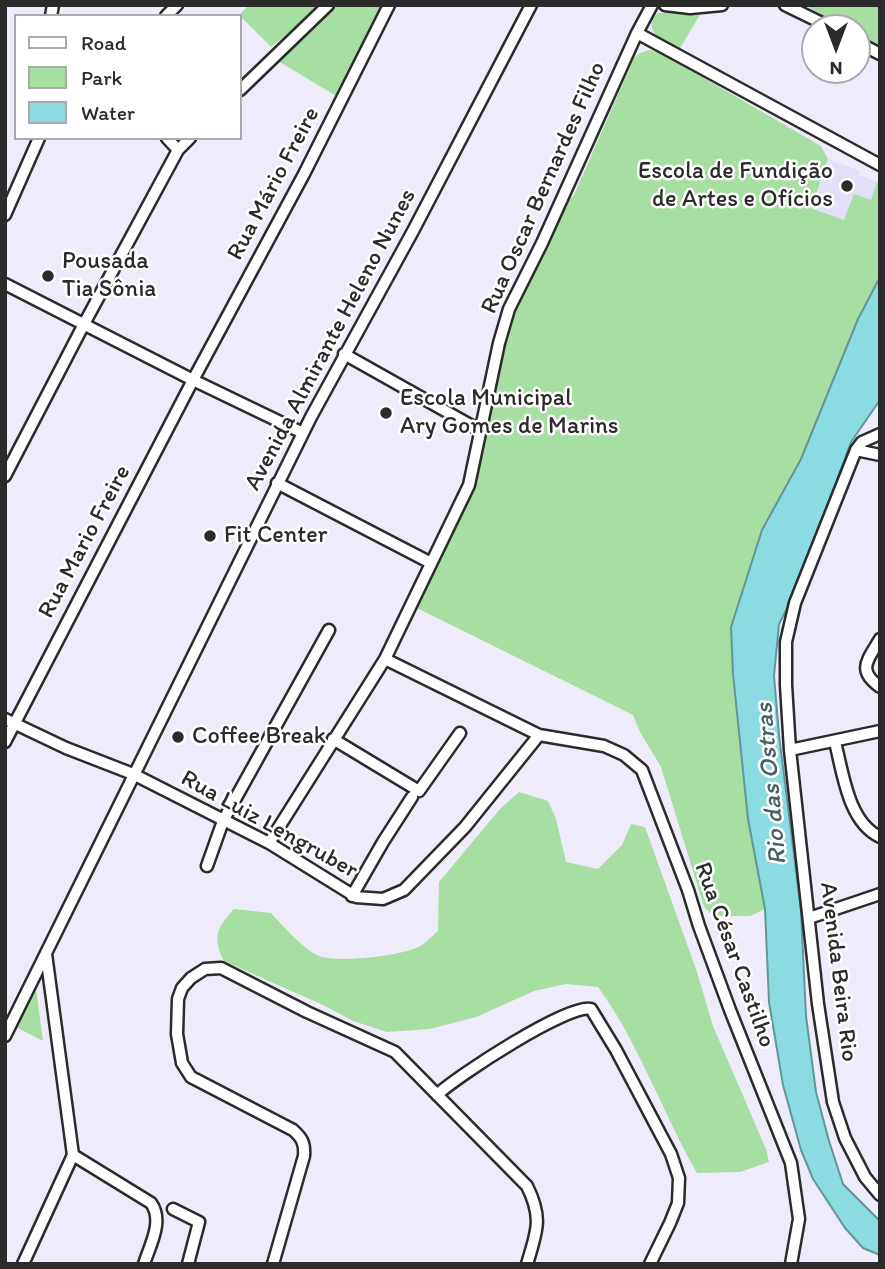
<!DOCTYPE html>
<meta charset="utf-8">
<style>
body{margin:0}
#map{position:relative;width:885px;height:1269px;overflow:hidden;background:#eeecfb;font-family:Itim,sans-serif}
canvas{display:block}
.frame{position:absolute;inset:0;border:7px solid #2b2b2b;pointer-events:none}
.legend{position:absolute;left:14px;top:14px;width:228px;height:126px;box-sizing:border-box;background:#fff;border:2px solid #aaa;margin:0;padding:9px 12px;list-style:none;font-size:21px;color:#2b2b2b}
.legend li{display:flex;align-items:center;gap:14px;height:35px}
.legend b{width:35px;border:2px solid #aaa}
.north{position:absolute;left:801px;top:14px;width:70px;height:70px;box-sizing:border-box;background:#fff;border:2px solid #aaa;border-radius:50%;rotate:180deg;font-size:19px;font-weight:700;line-height:28px;text-align:center;color:#2b2b2b}
.north::after{content:'';display:block;margin:auto;width:24px;height:32px;background:#2b2b2b;clip-path:polygon(50% 0,100% 100%,50% 72%,0 100%)}
</style>
<div id="map">
<canvas width="885" height="1269"></canvas>
<div class="frame"></div>
<ul class="legend">
<li><b style="height:9px;background:#fff"></b>Road</li>
<li><b style="height:19px;background:#a7dea1"></b>Park</li>
<li><b style="height:19px;background:#8adbe2"></b>Water</li>
</ul>
<div class="north">N</div>
</div>
<script>
const ctx = document.querySelector('canvas').getContext('2d');
ctx.lineJoin = 'round';
function fillPath(path, color) {
  ctx.fillStyle = color;
  ctx.fill(path, 'evenodd');
}
function strokePath(path, color, width, dash) {
  ctx.strokeStyle = color;
  ctx.lineWidth = width;
  ctx.lineCap = dash ? 'butt' : 'round';
  ctx.setLineDash(dash || []);
  ctx.stroke(path);
}
function write(font, color, halo, rows, align = 'center') {
  ctx.font = font + ' Itim,sans-serif';
  ctx.lineWidth = 5;
  ctx.setLineDash([]);
  ctx.textBaseline = 'middle';
  ctx.strokeStyle = halo;
  ctx.fillStyle = color;
  for (const [text, x, y, turn = 0] of rows) {
    ctx.save();
    ctx.translate(x, y);
    ctx.rotate((+turn || 0) * Math.PI / 180);
    ctx.textAlign = isNaN(turn) ? turn : align;
    if (halo) ctx.strokeText(text, 0, 0);
    ctx.fillText(text, 0, 0);
    ctx.restore();
  }
}
const built = new Path2D(`
 M 828,159 L 860,171 L 859,175 L 877,182 L 871,200 L 844,220 L 810,207 Z`);
const green = new Path2D(`
 M 249,5 L 323,5 L 271,47 L 239,15 Z
 M 336,5 L 385,5 L 338,97 L 278,61 Z
 M 805,5 L 880,5 L 880,46 L 857,36 L 857,28 L 843,28 Z
 M 658,13 L 701,13 L 679,50 C 665,42 648,37 652,18 Z
 M 649,50 L 659,52 L 821,146 L 828,159 L 811,208 L 844,220 L 854,194 L 871,200 L 877,182 L 880,185 L 880,277 L 858,319 L 801,459 L 762,530 L 751,568 L 733,674 L 748,819 L 765,909 L 750,916 L 713,916 L 704,907 L 661,767 L 640,732 L 633,715 L 415,607 L 476,482 L 506,333 L 515,307 L 561,210 L 574,195 L 634,58 L 640,53 Z
 M 519,792 L 548,801 L 556,819 L 566,862 L 598,869 L 622,845 L 631,824 L 645,827 L 697,972 L 713,1026 L 766,1149 L 769,1162 L 740,1172 L 697,1173 C 662,1112 639,1043 598,987 L 566,984 L 534,991 L 476,1017 L 430,1029 L 387,1032 L 353,1021 L 325,1006 L 224,961 C 212,938 217,927 234,909 L 271,913 C 281,924 305,951 319,956 C 338,963 398,956 416,948 C 424,945 431,937 438,931 L 439,882 L 500,809 Z
 M 35,981 L 43,1041 L 14,1026 Z`);
const water = new Path2D(`
 M 880,277 L 880,400 L 851,442 L 793,597 L 779,624 L 774,676 L 779,735 L 801,911 L 806,1016 L 816,1092 L 829,1141 L 843,1184 L 880,1221 L 880,1255 L 863,1248 L 845,1228 L 813,1179 L 801,1150 L 783,1085 L 769,1002 L 765,909 L 748,819 L 733,674 L 731,627 L 762,530 L 801,459 L 858,319 Z`);
const street = new Path2D(`
 M 665,5 L 690,8 L 722,5
 M 785,5 L 832,28
 M 51,16 L 53,5
 M 166,16 L 177,5
 M 637,33 L 880,165
 M 857,42 L 880,54
 M 240,90 L 328,5
 M 167,138 L 178,150
 M 5,215 L 39,138
 M 5,284 L 193,380 L 303,433
 M 344,354 L 481,431
 M 880,434 L 862,442 L 856,450 L 795,603 L 786,642 L 786,685 L 790,750 L 818,1004 L 833,1102 L 845,1138 L 865,1177 L 880,1195
 M 856,450 L 880,455
 M 5,476 L 84,324 L 178,150 L 190,138
 M 277,483 L 431,563
 M 880,639 C 868,660 856,670 880,687
 M 385,659 L 539,735 L 604,746 L 624,755 L 642,770 L 688,890 L 699,926 L 730,1010 L 791,1163 L 799,1219 L 791,1264
 M 5,719 L 66,748 L 133,774 L 269,843 L 356,897 L 383,899 L 404,890 L 465,827 L 539,735
 M 333,739 L 419,791 L 460,733
 M 5,742 L 193,380 L 304,174 L 389,5
 M 835,742 C 843,773 848,822 880,837
 M 790,750 L 880,731
 M 269,843 L 385,659 L 469,485 L 499,343 L 509,309 L 542,243 L 637,33 L 652,5
 M 207,866 L 223,821 L 329,630
 M 352,896 L 383,842 L 412,797
 M 809,918 L 880,894
 M 46,954 L 73,1155 L 151,1203 C 164,1221 150,1245 144,1264
 M 5,1036 L 311,417 L 413,231 L 531,5
 M 437,1095 C 457,1076 569,1003 591,1009 L 616,1050 L 671,1154 L 679,1178 L 678,1203 L 670,1223 L 650,1264
 M 173,1209 L 199,1222 L 188,1264
 M 23,1264 L 73,1155
 M 273,1264 L 304,1156 C 305,1143 302,1138 293,1130 L 191,1077 L 182,1063 L 177,1034 L 178,999 L 182,988 L 191,978 L 205,969 L 221,968 L 307,1012 L 395,1052 L 527,1186 C 543,1218 537,1231 527,1264`);
const markers = [
 [847,186,7,"#2b2b2b"],
 [48,276,7,"#2b2b2b"],
 [386,413,7,"#2b2b2b"],
 [210,536,7,"#2b2b2b"],
 [178,737,7,"#2b2b2b"]
];
const poiNames = [
 ["Escola de Fundição",833,172,"right"],
 ["de Artes e Ofícios",833,200,"right"],
 ["Pousada",62,262],
 ["Tia Sônia",62,290],
 ["Escola Municipal",400,399],
 ["Ary Gomes de Marins",400,427],
 ["Fit Center",224,536],
 ["Coffee Break",192,737]
];
const streetNames = [
 ["Rua Mário Freire",274,184,-62],
 ["Rua Oscar Bernardes Filho",544,188,-66],
 ["Avenida Almirante Heleno Nunes",331,340,-62],
 ["Rua Mario Freire",85,542,-62],
 ["Rua Luiz Lengruber",269,825,29],
 ["Rua César Castilho",734,955,70],
 ["Avenida Beira Rio",838,972,83]
];
const waterNames = [
 ["Rio das Ostras",772,784,-95]
];
fillPath(built, '#e2dff8');
fillPath(green, '#a7dea1');
fillPath(water, '#8adbe2');
strokePath(water, '#649599', 2);
strokePath(street, '#2b2b2b', 15);
strokePath(street, '#fff', 10);
for (const [x, y, r, color] of markers) {
  const dot = new Path2D();
  dot.arc(x, y, r, 0, 2 * Math.PI);
  ctx.fillStyle = color;
  ctx.fill(dot);
  strokePath(dot, '#fff', 2.5);
}
write('24px', '#2b2b2b', '#fff', poiNames, 'left');
write('24px', '#2b2b2b', '#fff', streetNames);
write('italic 26px', '#486062', '#fff', waterNames);
</script>
